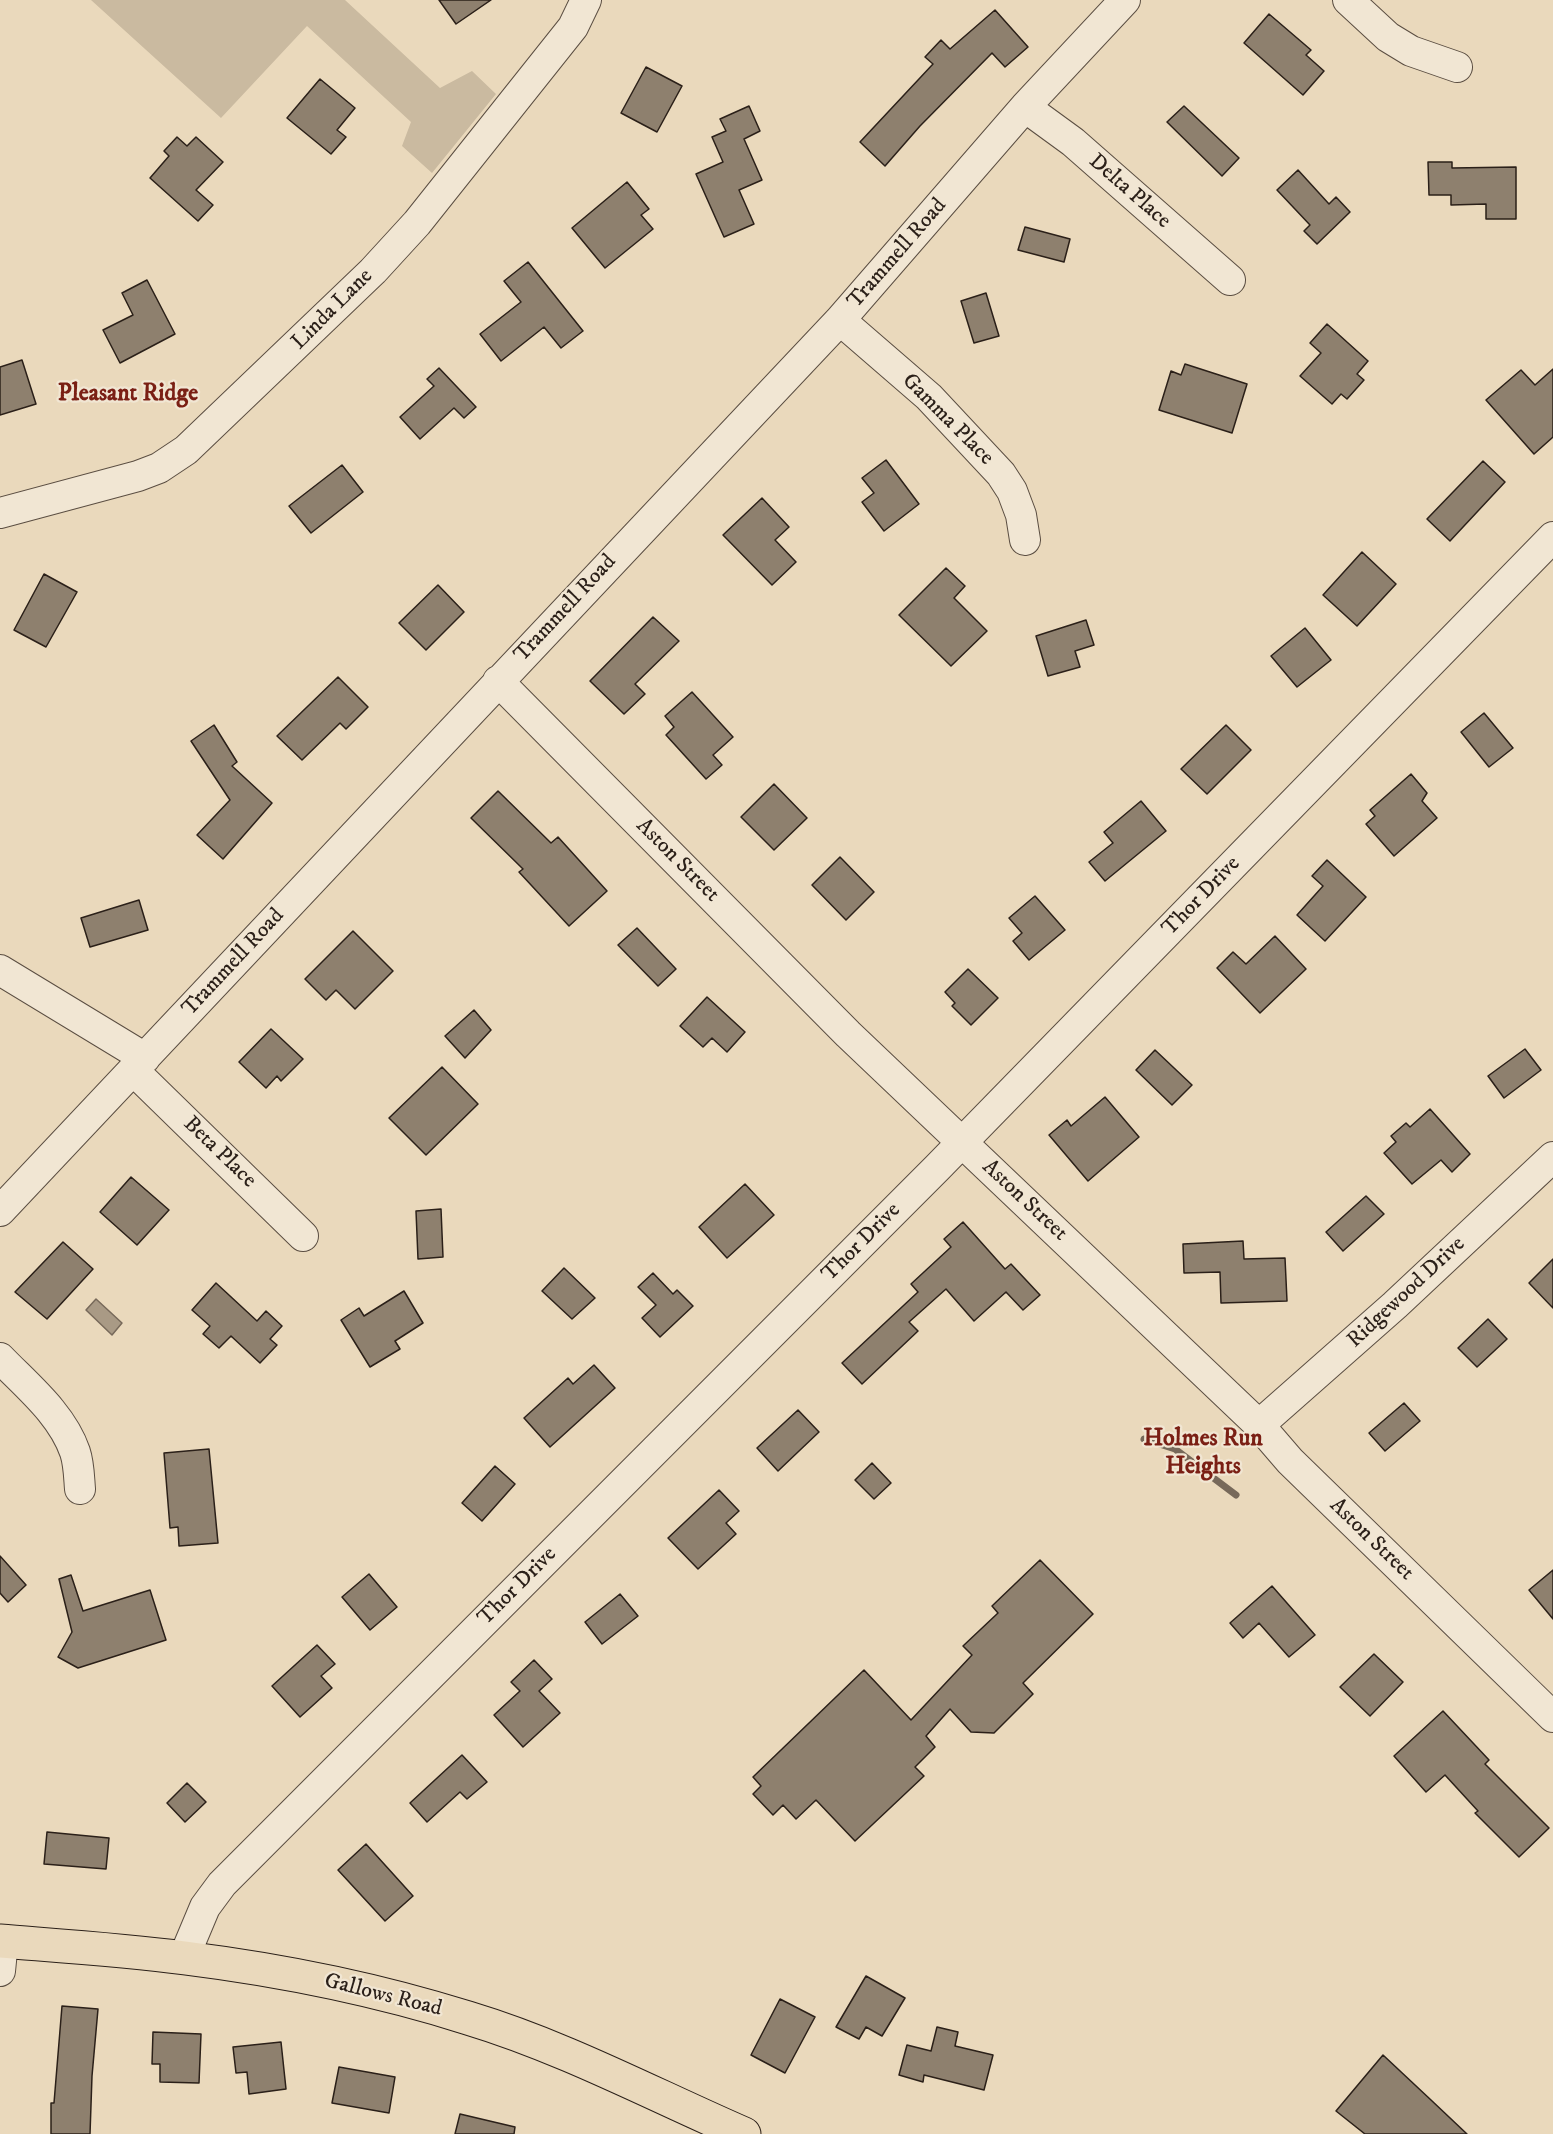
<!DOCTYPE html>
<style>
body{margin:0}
canvas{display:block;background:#ead9bc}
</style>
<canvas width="1553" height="2134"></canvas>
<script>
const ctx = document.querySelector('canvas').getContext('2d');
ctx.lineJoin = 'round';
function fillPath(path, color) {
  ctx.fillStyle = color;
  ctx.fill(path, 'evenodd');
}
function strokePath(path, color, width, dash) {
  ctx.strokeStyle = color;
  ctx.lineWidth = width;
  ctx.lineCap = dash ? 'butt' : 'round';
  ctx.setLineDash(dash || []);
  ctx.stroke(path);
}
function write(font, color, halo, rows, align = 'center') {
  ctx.font = font + ' "IM FELL DW Pica",serif';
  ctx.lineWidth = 4.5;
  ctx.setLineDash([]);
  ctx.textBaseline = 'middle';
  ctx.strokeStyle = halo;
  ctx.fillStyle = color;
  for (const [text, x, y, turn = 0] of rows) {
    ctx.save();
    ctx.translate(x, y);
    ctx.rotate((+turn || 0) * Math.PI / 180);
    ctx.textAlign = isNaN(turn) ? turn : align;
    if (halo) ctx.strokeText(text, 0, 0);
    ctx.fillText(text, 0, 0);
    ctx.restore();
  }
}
const green = new Path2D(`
 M 91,0 L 345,0 L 440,88 L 472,71 L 496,94 L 432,173 L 402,146 L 411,122 L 307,26 L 221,118 Z`);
const water = new Path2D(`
 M 96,1299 L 122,1323 L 112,1335 L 86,1310 Z`);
const stream = new Path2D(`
 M 1144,1439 L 1175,1449 L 1236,1495`);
const building = new Path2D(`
 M 439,0 L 491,0 L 456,24 Z
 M 995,10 L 1028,47 L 1005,67 L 992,53 L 920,126 L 885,166 L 860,142 L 933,64 L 925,57 L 941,40 L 950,49 Z
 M 1269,14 L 1311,50 L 1306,55 L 1324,71 L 1303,95 L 1244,43 Z
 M 646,67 L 682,86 L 657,132 L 621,113 Z
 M 320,79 L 355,108 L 337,130 L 346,137 L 331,154 L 287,118 Z
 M 749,106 L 760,131 L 744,139 L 762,180 L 739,190 L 754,224 L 724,237 L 696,174 L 723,162 L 712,137 L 726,131 L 720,119 Z
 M 1184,106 L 1239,158 L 1222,176 L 1167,122 Z
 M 177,137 L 187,146 L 196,137 L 223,162 L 196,190 L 213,205 L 198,221 L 150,178 L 169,156 L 164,151 Z
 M 1428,162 L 1452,162 L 1452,168 L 1516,167 L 1516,219 L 1486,219 L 1486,204 L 1451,205 L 1451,195 L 1429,195 Z
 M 1298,170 L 1329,204 L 1336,197 L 1350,212 L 1317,244 L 1304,231 L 1310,225 L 1277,190 Z
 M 627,182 L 649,209 L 641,215 L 653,229 L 605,268 L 572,228 Z
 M 1025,227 L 1070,239 L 1064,262 L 1018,250 Z
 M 528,262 L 583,331 L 561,348 L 544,327 L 501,361 L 480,334 L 521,302 L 504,281 Z
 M 147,280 L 175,334 L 120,363 L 103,330 L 133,315 L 122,293 Z
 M 986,293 L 999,336 L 974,343 L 961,301 Z
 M 1327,324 L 1368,361 L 1357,374 L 1364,380 L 1347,399 L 1341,394 L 1332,404 L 1300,376 L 1321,353 L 1310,343 Z
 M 22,360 L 36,404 L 0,415 L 0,367 Z
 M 1185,364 L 1247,384 L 1232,433 L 1159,410 L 1171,371 L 1181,375 Z
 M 439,368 L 476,407 L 464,418 L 454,408 L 420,439 L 400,417 L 434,386 L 427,379 Z
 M 1553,369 L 1553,437 L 1534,454 L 1486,400 L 1521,370 L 1535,385 Z
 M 886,460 L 919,504 L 884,531 L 862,502 L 874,493 L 862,478 Z
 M 1483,461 L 1505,482 L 1450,541 L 1427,519 Z
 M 342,465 L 363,492 L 311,533 L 289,506 Z
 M 762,498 L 789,527 L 775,540 L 796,562 L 772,585 L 723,535 Z
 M 1362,552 L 1396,584 L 1357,626 L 1323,595 Z
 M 946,568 L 965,586 L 954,598 L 987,631 L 951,666 L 899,615 Z
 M 44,574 L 77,592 L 46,647 L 14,630 Z
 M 438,585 L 464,612 L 426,650 L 399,623 Z
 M 653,617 L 679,641 L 635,684 L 645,694 L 624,714 L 590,681 Z
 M 1086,620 L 1094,645 L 1075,651 L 1080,667 L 1048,676 L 1036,636 Z
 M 1305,628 L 1331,660 L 1297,687 L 1271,656 Z
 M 338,677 L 368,707 L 346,729 L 340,723 L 302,760 L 277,736 Z
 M 692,692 L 733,737 L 713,755 L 722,765 L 706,779 L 666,735 L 674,727 L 665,716 Z
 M 1484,713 L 1513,748 L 1489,767 L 1461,732 Z
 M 214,725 L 237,762 L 232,766 L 272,803 L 223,859 L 197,835 L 230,800 L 191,741 Z
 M 1226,725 L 1251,750 L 1207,794 L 1181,769 Z
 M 1411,774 L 1427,793 L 1422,801 L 1437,818 L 1394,856 L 1366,824 L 1375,816 L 1370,810 Z
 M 774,784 L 807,818 L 774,850 L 741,817 Z
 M 498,791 L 551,843 L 558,837 L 607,891 L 569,926 L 519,872 L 523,869 L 471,818 Z
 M 1141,801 L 1166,831 L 1105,881 L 1089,862 L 1113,843 L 1104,832 Z
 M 840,857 L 874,892 L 846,920 L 812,885 Z
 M 1327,860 L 1366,897 L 1325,941 L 1297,915 L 1323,886 L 1312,876 Z
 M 1035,896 L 1065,930 L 1029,960 L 1013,941 L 1022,933 L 1009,918 Z
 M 139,900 L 148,930 L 90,947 L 81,918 Z
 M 637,928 L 676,969 L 658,986 L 618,945 Z
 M 353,931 L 393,971 L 355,1009 L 336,990 L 326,1000 L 305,979 Z
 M 1275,936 L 1306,969 L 1260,1013 L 1217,968 L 1233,952 L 1246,964 Z
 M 968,969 L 998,998 L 971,1025 L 952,1006 L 955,1003 L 945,992 Z
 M 707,997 L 745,1032 L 727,1052 L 712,1038 L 703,1047 L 680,1026 Z
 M 474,1010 L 491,1030 L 465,1058 L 445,1036 Z
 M 271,1029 L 303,1059 L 281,1081 L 277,1076 L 266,1088 L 239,1062 Z
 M 1525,1049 L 1541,1070 L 1504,1098 L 1488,1076 Z
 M 1155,1050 L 1192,1085 L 1172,1105 L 1136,1070 Z
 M 442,1067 L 478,1104 L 426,1155 L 389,1118 Z
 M 1105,1097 L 1139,1137 L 1088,1181 L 1049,1135 L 1067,1120 L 1071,1126 Z
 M 1430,1109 L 1470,1154 L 1452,1172 L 1441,1160 L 1412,1184 L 1384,1153 L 1396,1142 L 1391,1136 L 1406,1123 L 1410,1127 Z
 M 131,1177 L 169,1210 L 137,1245 L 100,1212 Z
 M 745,1184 L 774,1215 L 727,1258 L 699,1227 Z
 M 1366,1196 L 1384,1214 L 1343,1251 L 1326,1232 Z
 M 441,1209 L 443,1257 L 418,1259 L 416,1211 Z
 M 963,1222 L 1005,1269 L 1011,1264 L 1040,1295 L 1023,1310 L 1006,1292 L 974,1321 L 946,1289 L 909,1322 L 918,1331 L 862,1384 L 842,1363 L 918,1292 L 911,1284 L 951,1247 L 944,1239 Z
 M 1243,1241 L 1244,1259 L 1285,1258 L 1287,1301 L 1221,1303 L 1220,1272 L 1184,1273 L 1183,1244 Z
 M 63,1242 L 93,1269 L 47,1319 L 15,1292 Z
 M 1553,1259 L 1553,1308 L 1529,1283 Z
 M 564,1268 L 595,1298 L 572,1319 L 542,1291 Z
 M 653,1273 L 673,1294 L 677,1290 L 693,1306 L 660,1337 L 642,1318 L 656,1305 L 638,1287 Z
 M 216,1283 L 257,1321 L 266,1311 L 282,1326 L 270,1339 L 277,1345 L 260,1363 L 231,1336 L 219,1348 L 203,1334 L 210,1326 L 192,1310 Z
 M 404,1291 L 423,1323 L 395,1341 L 400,1349 L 370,1367 L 341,1320 L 359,1308 L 364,1316 Z
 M 1488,1319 L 1507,1339 L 1477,1367 L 1458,1348 Z
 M 594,1365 L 615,1388 L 550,1447 L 524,1418 L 568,1378 L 573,1384 Z
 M 1404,1403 L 1420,1421 L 1385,1451 L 1369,1433 Z
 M 798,1410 L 819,1432 L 778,1471 L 757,1448 Z
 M 209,1449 L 218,1543 L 179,1546 L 178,1527 L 170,1528 L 164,1453 Z
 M 872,1463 L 891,1483 L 874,1499 L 855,1480 Z
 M 495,1466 L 515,1484 L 482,1521 L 462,1503 Z
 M 719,1490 L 739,1511 L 726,1523 L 736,1534 L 698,1569 L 668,1538 Z
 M 0,1556 L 26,1585 L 8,1602 L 0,1593 Z
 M 1040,1560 L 1093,1614 L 1023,1683 L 1033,1694 L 994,1733 L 971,1732 L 950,1709 L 926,1736 L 935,1747 L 915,1767 L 924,1776 L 855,1841 L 816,1800 L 796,1819 L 783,1805 L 773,1815 L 753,1794 L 761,1786 L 753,1777 L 864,1670 L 911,1720 L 972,1655 L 963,1646 L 998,1613 L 992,1606 Z
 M 1553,1570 L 1553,1619 L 1529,1590 Z
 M 369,1574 L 397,1607 L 370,1630 L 342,1597 Z
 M 71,1575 L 83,1611 L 150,1590 L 166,1640 L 78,1668 L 58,1657 L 72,1632 L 59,1579 Z
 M 1272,1586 L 1315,1635 L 1289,1657 L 1259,1623 L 1243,1638 L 1230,1623 Z
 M 620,1594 L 638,1616 L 602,1644 L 585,1622 Z
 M 317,1645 L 335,1664 L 321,1676 L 332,1688 L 300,1717 L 272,1686 Z
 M 1374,1654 L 1403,1682 L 1370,1716 L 1340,1687 Z
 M 534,1660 L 552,1679 L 539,1691 L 560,1713 L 523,1747 L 494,1715 L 520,1691 L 511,1682 Z
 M 1443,1711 L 1489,1760 L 1485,1764 L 1549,1828 L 1519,1857 L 1475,1813 L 1478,1811 L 1445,1775 L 1426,1792 L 1394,1756 Z
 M 462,1755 L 487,1782 L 467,1799 L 460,1792 L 427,1822 L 410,1803 Z
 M 187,1783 L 206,1802 L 185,1822 L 167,1803 Z
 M 47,1832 L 109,1838 L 106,1869 L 44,1864 Z
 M 366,1844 L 413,1896 L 385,1921 L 338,1870 Z
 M 866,1976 L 905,1998 L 882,2036 L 866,2027 L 859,2039 L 836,2027 Z
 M 780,1999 L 815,2017 L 785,2073 L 751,2055 Z
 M 62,2006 L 98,2009 L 92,2076 L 90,2134 L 51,2134 L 51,2103 L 54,2103 Z
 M 937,2027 L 958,2032 L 955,2046 L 993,2055 L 984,2090 L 924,2075 L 923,2082 L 899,2075 L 907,2045 L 931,2051 Z
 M 153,2032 L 201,2034 L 199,2083 L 160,2082 L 160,2064 L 152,2064 Z
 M 281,2042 L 286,2089 L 249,2094 L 247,2072 L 236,2073 L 233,2047 Z
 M 1383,2055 L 1431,2100 L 1467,2134 L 1365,2134 L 1336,2111 Z
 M 339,2067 L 395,2077 L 389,2113 L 332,2103 Z
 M 460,2114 L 515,2127 L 514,2134 L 455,2134 Z`);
const minor = new Path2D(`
 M 1348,0 L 1388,37 L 1411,51 L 1457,67
 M 1025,107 L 1073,142 L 1230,280
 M 840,320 L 929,397 L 1001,474 L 1012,491 L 1021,515 L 1025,540
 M 0,513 L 138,476 L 159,468 L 186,450 L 373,271 L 417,223 L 573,27 L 586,0
 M 498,681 L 848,1034 L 1259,1425 L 1290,1461 L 1553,1717
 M 0,970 L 145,1058
 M 134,1071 L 303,1236
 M 0,1211 L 840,320 L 1025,107 L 1125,0
 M 0,1358 C 27,1386 62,1414 75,1452 C 79,1464 79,1477 80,1489
 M 1259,1425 L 1395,1305 L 1553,1157
 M 184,1957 L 205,1907 L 222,1884 L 937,1168 L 1553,537
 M 0,1971 L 3,1941`);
const major = new Path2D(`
 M 0,1941 C 62,1946 124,1950 185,1958 C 281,1970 376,1989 468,2018 C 564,2047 652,2094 744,2134`);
const streetNames = [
 ["Delta Place",1129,192,41],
 ["Trammell Road",898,254,-49],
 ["Linda Lane",333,310,-45],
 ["Gamma Place",947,420,45],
 ["Trammell Road",566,609,-47],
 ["Aston Street",677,861,45],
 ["Thor Drive",1202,897,-46],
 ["Trammell Road",234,963,-47],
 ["Beta Place",219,1153,44],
 ["Aston Street",1024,1201,43],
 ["Thor Drive",862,1243,-45],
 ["Ridgewood Drive",1407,1293,-43],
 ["Aston Street",1371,1540,44],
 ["Thor Drive",518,1587,-45],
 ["Gallows Road",383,1996,14]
];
const neighbourhoodNames = [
 ["Pleasant Ridge",128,395],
 ["Holmes Run",1203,1440],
 ["Heights",1203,1468]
];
fillPath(green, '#cabaa0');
fillPath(water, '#a99a85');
strokePath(water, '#77695a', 1.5);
strokePath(stream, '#77695a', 7);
fillPath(building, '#8e806e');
strokePath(building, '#2b2019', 1.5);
strokePath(minor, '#5b4e42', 32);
strokePath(major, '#2b2019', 35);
strokePath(minor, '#f1e6d3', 30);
strokePath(major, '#ead9bc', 33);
write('22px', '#2b2019', '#f1e6d3', streetNames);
write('bold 24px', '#7a1f14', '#f1e6d3', neighbourhoodNames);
</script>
